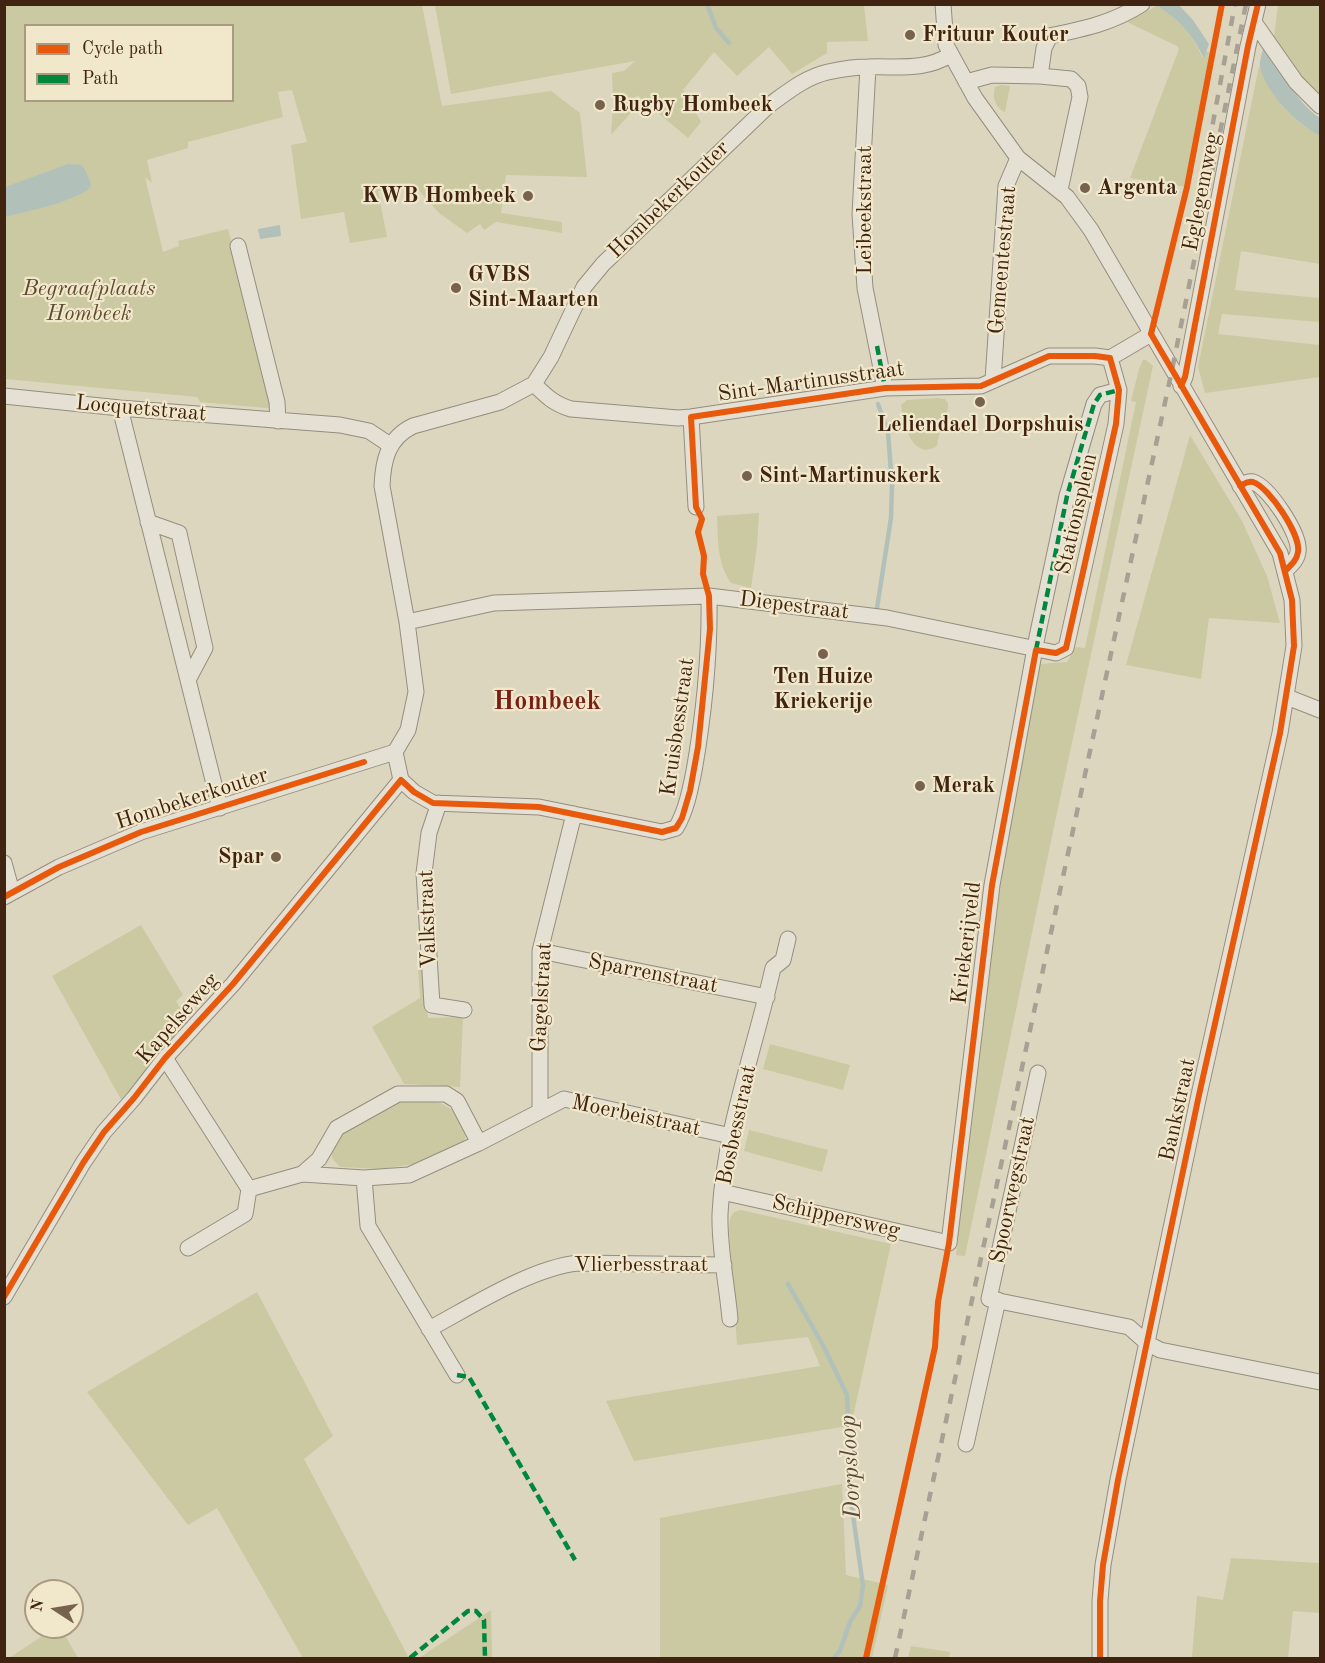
<!DOCTYPE html>
<style>
body{margin:0}
#map{position:relative;width:1325px;height:1663px;overflow:hidden;background:#ddd6be;font-family:"Old Standard TT",serif}
canvas{display:block}
.frame{position:absolute;inset:0;border:6px solid #402411;pointer-events:none}
.legend{position:absolute;left:24px;top:24px;width:210px;height:78px;box-sizing:border-box;background:#f1e8cc;border:2px solid #aa9a81;margin:0;padding:8px 10px;list-style:none;font-size:18px;color:#402411}
.legend li{display:flex;align-items:center;gap:12px;height:30px}
.legend b{width:30px;border:2px solid #aa9a81}
.north{position:absolute;left:24px;top:1579px;width:60px;height:60px;box-sizing:border-box;background:#f1e8cc;border:2px solid #aa9a81;border-radius:50%;rotate:282deg;font-size:16px;font-weight:700;line-height:24px;text-align:center;color:#402411}
.north::after{content:'';display:block;margin:auto;width:21px;height:27px;background:#77624e;clip-path:polygon(50% 0,100% 100%,50% 72%,0 100%)}
</style>
<div id="map">
<canvas width="1325" height="1663"></canvas>
<div class="frame"></div>
<ul class="legend">
<li><b style="height:8px;background:#e8590c"></b>Cycle path</li>
<li><b style="height:8px;background:#00873e"></b>Path</li>
</ul>
<div class="north">N</div>
</div>
<script>
const ctx = document.querySelector('canvas').getContext('2d');
ctx.lineJoin = 'round';
function fillPath(path, color) {
  ctx.fillStyle = color;
  ctx.fill(path, 'evenodd');
}
function strokePath(path, color, width, dash) {
  ctx.strokeStyle = color;
  ctx.lineWidth = width;
  ctx.lineCap = dash ? 'butt' : 'round';
  ctx.setLineDash(dash || []);
  ctx.stroke(path);
}
function write(font, color, halo, rows, align = 'center') {
  ctx.font = font + ' "Old Standard TT",serif';
  ctx.lineWidth = 4.5;
  ctx.setLineDash([]);
  ctx.textBaseline = 'middle';
  ctx.strokeStyle = halo;
  ctx.fillStyle = color;
  for (const [text, x, y, turn = 0] of rows) {
    ctx.save();
    ctx.translate(x, y);
    ctx.rotate((+turn || 0) * Math.PI / 180);
    ctx.textAlign = isNaN(turn) ? turn : align;
    if (halo) ctx.strokeText(text, 0, 0);
    ctx.fillText(text, 0, 0);
    ctx.restore();
  }
}
const green = new Path2D(`
 M 4,5 L 422,5 L 442,106 L 551,91 L 580,113 L 587,177 L 506,175 L 501,213 L 562,222 L 562,233 L 496,222 L 484,230 L 480,224 L 467,233 L 439,213 L 416,187 L 378,191 L 387,237 L 350,243 L 344,212 L 301,219 L 291,145 L 307,142 L 292,90 L 278,92 L 283,117 L 188,142 L 188,148 L 147,160 L 152,183 L 145,177 L 163,252 L 179,246 L 178,241 L 228,229 L 277,409 L 200,402 L 197,397 L 5,379 ZM 26,26 L 232,26 L 232,100 L 26,100 Z
 M 435,5 L 864,5 L 868,41 L 827,42 L 827,53 L 792,74 L 769,47 L 737,76 L 714,52 L 683,90 L 701,122 L 688,138 L 637,95 L 629,115 L 611,135 L 613,104 L 612,73 L 624,71 L 635,61 L 451,94 Z
 M 1158,5 L 1157,6 C 1179,19 1192,35 1203,58 L 1206,51 L 1212,54 L 1187,187 L 1130,178 L 1179,49 L 1177,46 L 1127,22 Z
 M 1278,5 L 1320,5 L 1320,99 L 1303,81 L 1274,37 Z
 M 1259,66 C 1273,94 1291,121 1320,136 L 1320,264 L 1241,251 L 1235,290 L 1320,298 L 1320,322 L 1222,314 L 1218,334 L 1320,345 L 1320,377 L 1205,393 L 1198,367 Z
 M 1001,85 L 1010,86 L 1005,112 C 995,108 992,97 995,87 Z
 M 1143,360 L 1146,360 L 1153,366 L 1055,822 L 965,1256 L 956,1255 L 983,991 L 1003,855 L 1040,664 L 1067,662 L 1076,647 L 1085,648 L 1136,402 L 1131,401 L 1139,369 Z
 M 937,398 L 945,399 L 948,403 C 949,418 938,430 937,446 C 912,462 903,422 901,405 L 907,400 Z
 M 1190,435 L 1242,521 L 1267,576 L 1280,623 L 1209,618 L 1201,679 L 1126,665 Z
 M 759,513 L 757,547 L 751,588 L 731,583 C 717,563 718,540 717,516 Z
 M 141,925 L 183,995 L 176,1001 L 188,1021 L 122,1101 L 52,976 Z
 M 418,969 L 424,969 L 428,1018 L 463,1017 L 460,1087 L 404,1084 L 372,1027 L 420,998 Z
 M 770,1044 L 850,1065 L 843,1090 L 763,1069 Z
 M 416,1097 C 444,1103 454,1105 467,1132 L 464,1142 L 420,1163 L 381,1169 L 340,1167 L 332,1158 L 331,1150 L 340,1132 L 397,1098 Z
 M 749,1130 L 828,1150 L 822,1172 L 744,1151 Z
 M 741,1210 L 891,1244 L 851,1426 L 846,1429 L 842,1427 L 634,1461 L 606,1401 L 820,1366 L 808,1337 L 737,1345 L 729,1228 L 730,1218 L 734,1212 Z
 M 257,1292 L 333,1436 L 304,1459 L 409,1658 L 303,1658 L 217,1508 L 188,1525 L 87,1392 Z
 M 842,1484 L 846,1575 L 888,1585 L 872,1658 L 660,1658 L 660,1518 Z
 M 1231,1558 L 1320,1563 L 1320,1613 L 1293,1611 L 1288,1658 L 1192,1657 L 1197,1596 L 1223,1600 Z
 M 491,1610 L 492,1658 L 419,1658 Z
 M 36,1622 L 36,1627 L 60,1627 L 78,1658 L 9,1658 L 41,1637 L 34,1623 Z
 M 911,1646 L 950,1652 L 949,1658 L 908,1658 Z`);
const water = new Path2D(`
 M 1178,4 L 1193,20 L 1209,44 L 1204,58 C 1192,35 1179,19 1157,6 Z
 M 1263,49 C 1284,70 1294,101 1320,118 L 1320,136 C 1298,125 1265,92 1260,67 C 1259,62 1262,54 1263,49 Z
 M 68,164 L 82,165 C 86,172 90,178 91,186 C 80,201 24,212 5,217 L 5,187 Z
 M 280,225 L 281,236 L 260,239 L 258,229 Z`);
const stream = new Path2D(`
 M 707,4 L 716,28 L 729,43
 M 877,608 L 891,518 L 892,485 L 888,432 L 878,404
 M 788,1284 L 824,1347 L 847,1395 L 852,1508 L 863,1586 L 860,1606 L 850,1622 L 840,1651 L 834,1658`);
const minor = new Path2D(`
 M 943,4 L 946,45 L 975,98 L 1018,158 L 1067,197 L 1091,230 L 1280,553 L 1292,600 L 1294,646 L 1280,733 L 1199,1095 L 1118,1480 L 1103,1565 L 1100,1601 L 1100,1658
 M 1254,22 L 1296,82 L 1320,106
 M 868,67 L 860,214 L 865,288 L 885,388
 M 1040,76 L 1044,48 L 1050,36 C 1083,29 1113,23 1142,4
 M 966,82 L 992,75 L 1040,76 L 1071,79 L 1078,86 L 1080,97 L 1060,190
 M 238,246 L 277,402 L 278,421
 M 1110,358 L 1151,334
 M 993,380 L 1006,186 L 1018,158
 M 534,384 C 546,396 554,404 571,409 L 678,418 L 691,417 L 885,388 L 981,386 L 1049,356 L 1095,356 L 1110,358
 M 1181,386 L 1185,377 L 1248,46 L 1258,4
 M 4,396 L 120,408 L 340,425 L 369,431 L 390,445
 M 120,408 L 220,808
 M 691,417 L 696,507
 M 1240,486 C 1244,484 1247,481 1253,482 C 1269,487 1301,535 1298,552 C 1297,560 1291,565 1285,571
 M 148,522 L 179,533 L 205,648 L 188,680
 M 407,622 L 494,603 L 709,596 L 887,618 L 1056,653 L 1066,648 L 1116,424 L 1119,390 L 1110,358
 M 1287,697 L 1320,710
 M 395,752 L 401,780
 M 401,780 L 414,792 L 433,803 L 539,807 L 662,832 L 676,828 C 686,811 690,791 694,771 C 704,714 710,654 709,596
 M 439,803 L 429,833 L 424,873 L 432,1005 L 464,1010
 M 4,863 L 12,892
 M 4,897 L 59,867 L 141,832 L 395,752 L 408,730 L 416,692 L 407,622 L 382,486 C 383,460 388,438 413,426 L 500,402 L 534,384 L 551,357 L 584,287 L 603,264 L 768,106 C 786,93 805,77 828,72 C 841,69 856,67 869,67 C 897,66 925,71 950,55
 M 540,951 L 767,997
 M 165,1058 L 249,1189 L 302,1174 L 364,1178 L 409,1175 L 479,1143 L 564,1099 L 731,1136
 M 1038,1073 L 989,1299 L 1129,1327 L 1147,1343 L 1160,1350 L 1320,1382
 M 540,1111 L 540,951 L 574,814
 M 302,1174 L 319,1159 L 337,1128 L 398,1094 L 446,1094 L 457,1101 L 479,1143
 M 364,1178 L 368,1226 L 457,1375
 M 722,1192 L 949,1243 L 992,885 L 1037,637 L 1067,496 L 1094,404 L 1100,395 L 1119,390
 M 188,1248 L 245,1214 L 249,1189
 M 4,1297 L 83,1163 L 104,1132 L 134,1098 L 165,1058 L 233,984 L 401,780
 M 730,1319 C 727,1285 719,1248 720,1214 C 724,1130 755,1049 773,968 L 783,960 L 788,939
 M 429,1329 C 472,1306 531,1268 578,1263 L 724,1265
 M 966,1444 L 998,1300`);
const rail = new Path2D(`
 M 1209,144 L 1235,4
 M 895,1658 L 1172,370 L 1246,4`);
const quiet = new Path2D(`
 M 877,346 L 885,388
 M 1036,650 L 1067,496 L 1094,404 L 1100,395 L 1119,390
 M 457,1375 L 469,1377 L 575,1560
 M 410,1658 L 468,1611 L 476,1611 L 484,1620 L 485,1658`);
const cycleway = new Path2D(`
 M 1151,334 L 1187,187 L 1222,4
 M 1181,386 L 1185,377 L 1248,46 L 1258,4
 M 1240,486 C 1244,484 1247,481 1253,482 C 1269,487 1301,535 1298,552 C 1297,560 1291,565 1285,571
 M 4,897 L 59,867 L 141,832 L 364,762
 M 4,1297 L 83,1163 L 104,1132 L 134,1098 L 165,1058 L 233,984 L 401,780 L 414,792 L 433,803 L 539,807 L 662,832 L 676,828 L 682,818 L 690,791 L 698,747 L 710,629 L 709,596 L 703,574 L 704,556 L 698,532 L 702,519 L 696,507 L 691,417 L 885,388 L 981,386 L 1049,356 L 1095,356 L 1110,358
 M 866,1658 L 935,1347 L 938,1302 L 949,1243 L 992,885 L 1036,650 L 1056,653 L 1066,648 L 1116,424 L 1119,390 L 1110,358
 M 1100,1658 L 1100,1601 L 1103,1565 L 1118,1480 L 1199,1095 L 1280,733 L 1294,646 L 1292,600 L 1280,553 L 1151,334`);
const markers = [
 [910,35,6,"#77624e"],
 [600,105,6,"#77624e"],
 [1085,188,6,"#77624e"],
 [528,196,6,"#77624e"],
 [456,288,6,"#77624e"],
 [980,402,6,"#77624e"],
 [747,476,6,"#77624e"],
 [823,654,6,"#77624e"],
 [920,786,6,"#77624e"],
 [276,857,6,"#77624e"]
];
const poiNames = [
 ["Frituur Kouter",922,35],
 ["Rugby Hombeek",612,105],
 ["Argenta",1097,188],
 ["KWB Hombeek",516,196,"right"],
 ["GVBS",468,275],
 ["Sint-Maarten",468,300],
 ["Leliendael Dorpshuis",980,425,"center"],
 ["Sint-Martinuskerk",759,476],
 ["Ten Huize",823,677,"center"],
 ["Kriekerije",823,702,"center"],
 ["Merak",932,786],
 ["Spar",264,857,"right"]
];
const streetNames = [
 ["Eglegemweg",1202,192,-79],
 ["Hombekerkouter",669,200,-44],
 ["Leibeekstraat",865,210,-90],
 ["Gemeentestraat",1003,260,-85],
 ["Sint-Martinusstraat",811,382,-8],
 ["Locquetstraat",141,409,5],
 ["Stationsplein",1077,514,-77],
 ["Diepestraat",794,606,7],
 ["Kruisbesstraat",678,727,-82],
 ["Hombekerkouter",192,799,-18],
 ["Valkstraat",428,919,-92],
 ["Kriekerijveld",967,943,-83],
 ["Sparrenstraat",653,974,11],
 ["Gagelstraat",542,997,-87],
 ["Kapelseweg",178,1019,-49],
 ["Bankstraat",1178,1110,-78],
 ["Moerbeistraat",636,1116,12],
 ["Bosbesstraat",737,1125,-78],
 ["Spoorwegstraat",1013,1190,-78],
 ["Schippersweg",836,1217,13],
 ["Vlierbesstraat",641,1265]
];
const parkNames = [
 ["Begraafplaats",89,289],
 ["Hombeek",89,314]
];
const waterNames = [
 ["Dorpsloop",851,1467,-93]
];
const quarterNames = [
 ["Hombeek",547,702]
];
fillPath(green, '#cac9a1');
fillPath(water, '#b1c1ba');
strokePath(stream, '#b1c1ba', 4.5);
strokePath(minor, '#958d7e', 17);
strokePath(minor, '#e4e0d4', 15);
strokePath(rail, '#a7a095', 4.5, [10, 10]);
strokePath(quiet, '#00873e', 4.5, [9, 4.5]);
strokePath(cycleway, '#e8590c', 6);
for (const [x, y, r, color] of markers) {
  const dot = new Path2D();
  dot.arc(x, y, r, 0, 2 * Math.PI);
  ctx.fillStyle = color;
  ctx.fill(dot);
  strokePath(dot, '#f1e8cc', 2);
}
write('bold 22px', '#402411', '#f1e8cc', poiNames, 'left');
write('22px', '#402411', '#f1e8cc', streetNames);
write('italic 22px', '#5f4b2f', '#f1e8cc', parkNames);
write('italic 24px', '#58493b', '#f1e8cc', waterNames);
write('bold 26px', '#7a1f14', '#f1e8cc', quarterNames);
</script>
